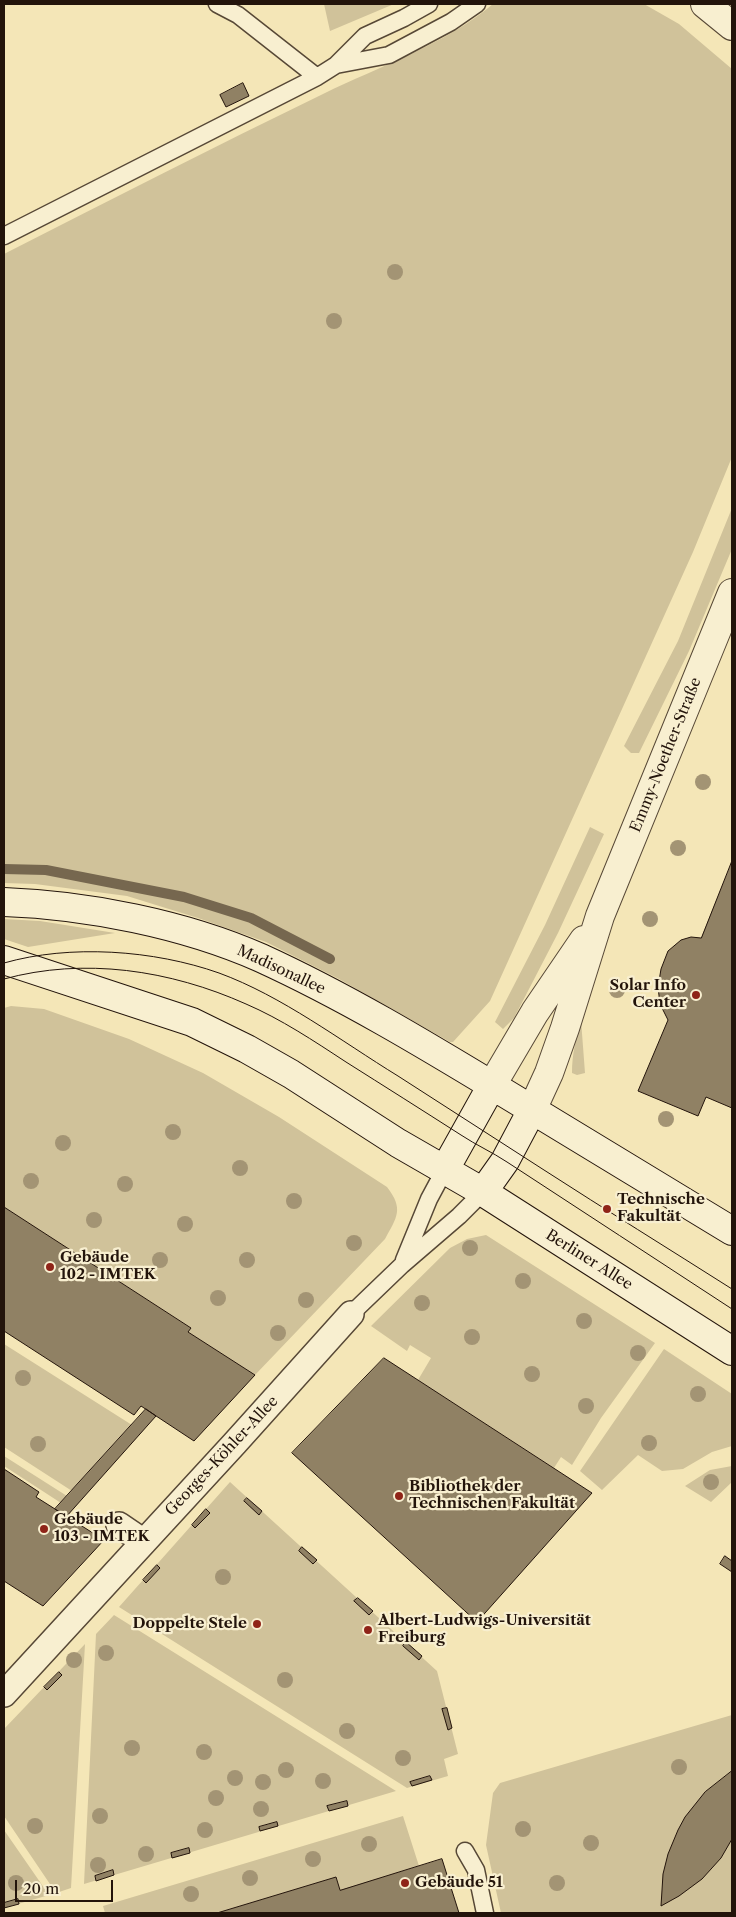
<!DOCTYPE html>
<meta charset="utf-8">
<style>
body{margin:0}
#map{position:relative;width:736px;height:1917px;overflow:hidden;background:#f4e6b7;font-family:"Libre Caslon Text",serif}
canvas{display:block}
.frame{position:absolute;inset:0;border:5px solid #23140b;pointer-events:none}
.scale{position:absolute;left:15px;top:1880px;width:98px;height:22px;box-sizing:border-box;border:2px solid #23140b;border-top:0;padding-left:6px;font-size:15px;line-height:18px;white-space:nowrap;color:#23140b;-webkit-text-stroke:4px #f8efd0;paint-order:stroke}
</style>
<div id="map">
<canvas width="736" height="1917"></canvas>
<div class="frame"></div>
<div class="scale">20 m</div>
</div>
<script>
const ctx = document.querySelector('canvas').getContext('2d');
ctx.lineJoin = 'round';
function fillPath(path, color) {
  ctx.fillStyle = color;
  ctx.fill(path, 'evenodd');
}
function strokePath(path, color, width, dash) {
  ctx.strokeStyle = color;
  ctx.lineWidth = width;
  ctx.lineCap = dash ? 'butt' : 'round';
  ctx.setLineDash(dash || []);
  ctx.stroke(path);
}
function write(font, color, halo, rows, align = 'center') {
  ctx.font = font + ' "Libre Caslon Text",serif';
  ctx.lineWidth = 4.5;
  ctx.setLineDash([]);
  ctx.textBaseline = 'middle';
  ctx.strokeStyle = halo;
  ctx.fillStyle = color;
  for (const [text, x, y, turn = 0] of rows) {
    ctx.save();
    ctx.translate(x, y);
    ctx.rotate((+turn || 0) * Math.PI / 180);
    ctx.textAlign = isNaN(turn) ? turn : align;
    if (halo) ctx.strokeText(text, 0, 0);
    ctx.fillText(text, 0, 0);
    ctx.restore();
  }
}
const green = new Path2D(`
 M 324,4 L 394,4 L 330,31 Z
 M 493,4 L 644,4 L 679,24 L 732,69 L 732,457 L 693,552 L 490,1001 L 453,1042 L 450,1042 L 339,979 L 266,942 L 198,918 L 127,896 L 35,884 L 4,883 L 4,254 C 110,200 216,146 323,94 C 380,66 444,45 493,4 Z
 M 732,508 L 732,549 L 689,651 L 639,753 L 631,753 L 624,746 L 678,641 Z
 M 590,827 L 604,834 L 558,933 L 514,1018 L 503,1029 L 495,1022 L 545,925 Z
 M 4,919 L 40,921 L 115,933 L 28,947 L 4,939 Z
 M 11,1006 L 44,1009 L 129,1039 L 203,1073 L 279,1117 L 387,1187 C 404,1209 397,1217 385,1239 L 255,1375 L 188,1332 L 190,1327 L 4,1207 L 4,1008 Z
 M 581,1020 L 585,1073 L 577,1075 L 572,1073 C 572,1054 576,1038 581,1020 Z
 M 486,1235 L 655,1343 L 601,1418 L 572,1465 L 561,1457 L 554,1468 L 418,1380 L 431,1358 L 410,1345 L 407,1351 L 371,1326 L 450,1248 L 467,1239 Z
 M 4,1344 L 132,1425 L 72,1491 L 4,1447 Z
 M 664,1349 L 732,1394 L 732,1446 L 712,1452 L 683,1469 L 662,1471 L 638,1455 L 602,1490 L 580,1471 Z
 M 4,1456 L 67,1496 L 61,1503 L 4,1466 Z
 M 732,1466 L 732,1482 L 711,1502 L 685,1486 L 710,1470 Z
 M 230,1482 L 437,1671 L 458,1754 L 444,1759 L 448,1776 L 407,1788 L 119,1607 Z
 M 114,1615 L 396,1791 L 84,1884 L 96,1634 Z
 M 85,1644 L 71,1888 L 56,1893 L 4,1816 L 4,1729 Z
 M 732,1715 L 732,1913 L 501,1913 L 486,1845 L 493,1793 L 500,1783 Z
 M 403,1816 L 419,1866 L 340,1890 L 336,1877 L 217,1913 L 105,1913 L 103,1906 Z
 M 4,1830 L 49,1895 L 4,1908 Z`);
const stream = new Path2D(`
 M 4,869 L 46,870 L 184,897 L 251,918 L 330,959`);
const building = new Path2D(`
 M 243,83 L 249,96 L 226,107 L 220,95 Z
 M 732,861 L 732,1108 L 706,1097 L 698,1116 L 638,1091 L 668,1020 L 660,1004 L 658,987 L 661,969 L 668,951 L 681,940 L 691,937 L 701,938 Z
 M 4,1207 L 191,1328 L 188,1332 L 255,1375 L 194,1441 L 141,1406 L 134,1415 L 4,1331 Z
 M 384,1358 L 592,1493 L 477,1622 L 292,1453 Z
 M 146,1409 L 156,1416 L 66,1517 L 55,1509 Z
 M 4,1469 L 39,1492 L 36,1497 L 104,1540 L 43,1606 L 4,1581 Z
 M 247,1498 L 262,1511 L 259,1515 L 244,1501 Z
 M 206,1509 L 210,1513 L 195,1528 L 192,1525 Z
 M 302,1547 L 317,1560 L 313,1564 L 299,1551 Z
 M 725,1556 L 732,1561 L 732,1572 L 720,1564 Z
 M 157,1565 L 160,1568 L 146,1583 L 143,1580 Z
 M 358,1598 L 373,1611 L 369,1615 L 354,1601 Z
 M 406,1642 L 422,1656 L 419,1660 L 403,1646 Z
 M 59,1672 L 62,1675 L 47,1690 L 44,1687 Z
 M 447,1708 L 452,1728 L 448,1730 L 442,1709 Z
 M 732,1771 L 732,1839 L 721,1858 L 702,1879 L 679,1896 L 661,1906 L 663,1874 L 668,1854 L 678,1830 L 685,1817 L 705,1792 Z
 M 430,1776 L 432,1780 L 412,1786 L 410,1782 Z
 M 347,1801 L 348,1806 L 329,1811 L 327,1806 Z
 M 277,1822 L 278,1826 L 260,1831 L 259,1827 Z
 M 189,1848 L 190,1853 L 172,1858 L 171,1853 Z
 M 442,1859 L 459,1913 L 217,1913 L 336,1877 L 340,1890 Z
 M 113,1870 L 114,1875 L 96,1881 L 95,1876 Z
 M 18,1899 L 19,1904 L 4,1908 L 4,1903 Z`);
const service = new Path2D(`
 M 217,4 L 238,15 L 317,77
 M 429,4 L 404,18 L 365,36 L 336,65 L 389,55 L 451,22 L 477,4
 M 4,236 L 317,77 L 336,65
 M 404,1260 L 429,1199 L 444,1171
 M 351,1314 L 402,1265 L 459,1216 L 483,1192
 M 465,1851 L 476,1870 L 485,1913`);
const pedestrian = new Path2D(`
 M 119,1525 L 144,1542
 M 4,1694 L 235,1443 L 351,1314`);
const minor = new Path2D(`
 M 705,4 L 732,26
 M 492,1085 L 535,1012 L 584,940
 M 532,1110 L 549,1073 L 565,1028 L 600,916 L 732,593`);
const secondary = new Path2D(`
 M 4,902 C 87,905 184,924 261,958 C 344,996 424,1044 503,1092 C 579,1138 655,1185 732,1231
 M 4,960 L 192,1022 L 247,1049 L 291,1074 L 398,1143 L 483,1192 L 732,1351
 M 444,1171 L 492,1085
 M 483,1192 L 505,1161 L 532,1110`);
const tram = new Path2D(`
 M 4,963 C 70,944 154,950 219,973 C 282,996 341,1041 398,1076 C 447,1107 495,1139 544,1170 C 606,1210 669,1249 732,1289
 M 4,979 C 84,957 170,970 246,1004 C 281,1019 314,1041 346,1062 C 384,1086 422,1110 461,1135 C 476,1145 492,1152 507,1162 C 582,1211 657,1260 732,1309`);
const trees = [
 [395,272],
 [334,321],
 [703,782],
 [678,848],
 [650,919],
 [617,990],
 [666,1119],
 [173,1132],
 [63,1143],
 [240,1168],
 [31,1181],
 [125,1184],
 [294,1201],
 [94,1220],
 [185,1224],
 [354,1243],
 [470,1248],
 [160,1260],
 [247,1260],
 [523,1281],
 [218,1298],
 [306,1300],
 [422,1303],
 [584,1321],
 [278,1333],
 [472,1337],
 [638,1353],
 [532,1374],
 [23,1378],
 [698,1394],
 [586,1406],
 [649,1443],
 [38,1444],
 [711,1482],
 [223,1577],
 [106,1653],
 [74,1660],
 [285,1680],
 [347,1731],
 [132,1748],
 [204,1752],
 [403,1758],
 [679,1767],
 [286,1770],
 [235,1778],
 [323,1781],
 [263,1782],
 [216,1798],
 [261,1809],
 [100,1816],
 [35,1826],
 [523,1829],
 [205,1830],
 [591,1843],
 [369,1844],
 [146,1854],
 [313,1859],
 [98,1865],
 [250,1878],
 [16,1883],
 [557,1883],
 [191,1894]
];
const markers = [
 [696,995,5,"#8f2418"],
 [607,1209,5,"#8f2418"],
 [50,1267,5,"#8f2418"],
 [399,1496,5,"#8f2418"],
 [44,1529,5,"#8f2418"],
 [257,1624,5,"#8f2418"],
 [368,1630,5,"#8f2418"],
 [405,1883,5,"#8f2418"]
];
const streetNames = [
 ["Emmy-Noether-Straße",666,755,-68],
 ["Madisonallee",281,970,25],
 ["Berliner Allee",589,1260,32],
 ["Georges-Köhler-Allee",222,1456,-47]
];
const poiNames = [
 ["Solar Info",686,986,"right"],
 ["Center",686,1003,"right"],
 ["Technische",617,1200],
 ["Fakultät",617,1217],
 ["Gebäude",60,1258],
 ["102 - IMTEK",60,1275],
 ["Bibliothek der",409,1487],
 ["Technischen Fakultät",409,1504],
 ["Gebäude",54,1520],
 ["103 - IMTEK",54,1537],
 ["Albert-Ludwigs-Universität",378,1621],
 ["Freiburg",378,1638],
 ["Doppelte Stele",247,1624,"right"],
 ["Gebäude 51",415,1883]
];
fillPath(green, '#d0c29a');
strokePath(stream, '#76674f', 10);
fillPath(building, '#908164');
strokePath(building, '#23140b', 1);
strokePath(service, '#574836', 19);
strokePath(pedestrian, '#574836', 28);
strokePath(minor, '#574836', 30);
strokePath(secondary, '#23140b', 30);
strokePath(service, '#f8efd0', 16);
strokePath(pedestrian, '#f8efd0', 25);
strokePath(minor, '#f8efd0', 28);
strokePath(secondary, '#f8efd0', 28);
strokePath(tram, '#23140b', 1);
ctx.fillStyle = '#a39474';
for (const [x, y] of trees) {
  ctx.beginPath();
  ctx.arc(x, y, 8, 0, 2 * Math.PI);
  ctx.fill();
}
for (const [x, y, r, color] of markers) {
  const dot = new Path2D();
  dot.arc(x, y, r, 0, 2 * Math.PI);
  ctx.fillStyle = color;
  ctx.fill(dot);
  strokePath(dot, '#f8efd0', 2);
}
write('15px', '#23140b', '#f8efd0', streetNames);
write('bold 15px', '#23140b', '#f8efd0', poiNames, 'left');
</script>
